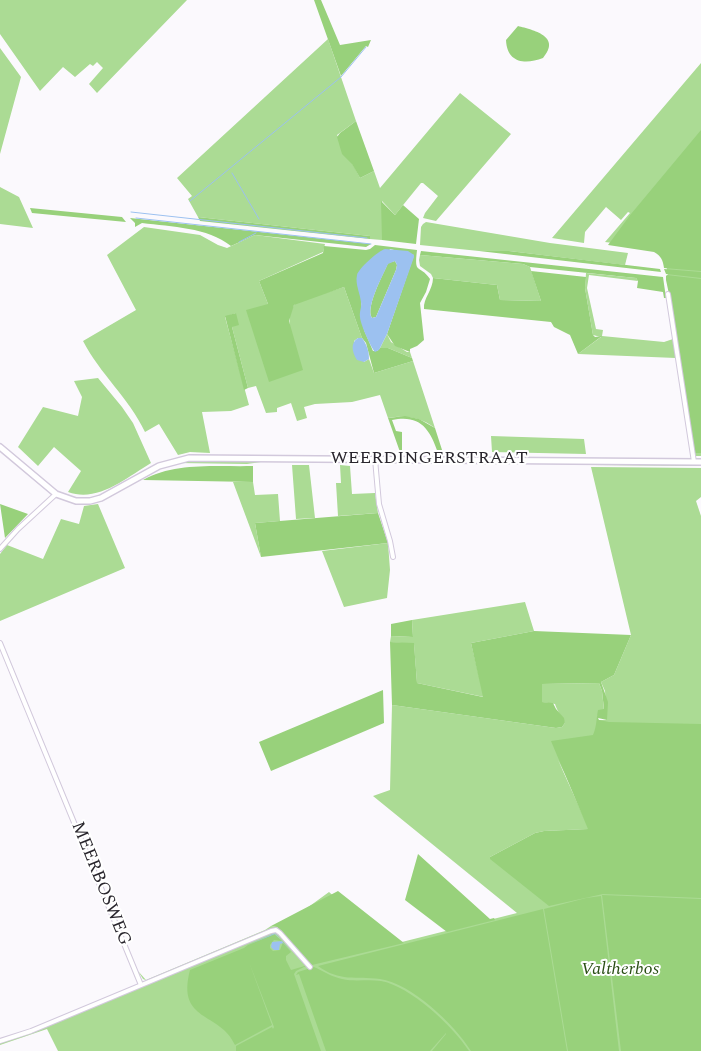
<!DOCTYPE html>
<style>
body{margin:0}
canvas{display:block;background:#fbf9fd}
</style>
<canvas width="701" height="1051"></canvas>
<script>
const ctx = document.querySelector('canvas').getContext('2d');
ctx.lineJoin = 'round';
function fillPath(path, color) {
  ctx.fillStyle = color;
  ctx.fill(path, 'evenodd');
}
function strokePath(path, color, width, dash) {
  ctx.strokeStyle = color;
  ctx.lineWidth = width;
  ctx.lineCap = dash ? 'butt' : 'round';
  ctx.setLineDash(dash || []);
  ctx.stroke(path);
}
function write(font, color, halo, rows, align = 'center') {
  ctx.font = font + ' Spectral,serif';
  ctx.lineWidth = 4;
  ctx.setLineDash([]);
  ctx.textBaseline = 'middle';
  ctx.strokeStyle = halo;
  ctx.fillStyle = color;
  for (const [text, x, y, turn = 0] of rows) {
    ctx.save();
    ctx.translate(x, y);
    ctx.rotate((+turn || 0) * Math.PI / 180);
    ctx.textAlign = isNaN(turn) ? turn : align;
    if (halo) ctx.strokeText(text, 0, 0);
    ctx.fillText(text, 0, 0);
    ctx.restore();
  }
}
const green = new Path2D(`
 M 0,0 L 187,0 L 97,93 L 89,84 L 103,68 L 97,62 L 93,66 L 90,64 L 75,77 L 63,67 L 40,91 L 0,34 Z
 M 328,39 L 356,121 L 337,135 L 359,176 L 360,178 L 374,171 L 380,188 L 460,93 L 511,134 L 436,221 L 423,218 L 425,213 L 438,196 L 423,183 L 421,183 L 395,215 L 382,201 L 382,240 L 370,239 L 370,236 L 198,217 L 188,199 L 192,196 L 177,178 Z
 M 0,48 L 21,77 L 0,154 Z
 M 701,63 L 701,456 L 695,456 L 664,250 L 605,242 L 630,213 L 628,212 L 621,220 L 606,207 L 585,232 L 584,243 L 552,238 Z
 M 0,187 L 19,197 L 33,228 L 0,224 Z
 M 426,222 L 550,243 L 628,253 L 625,265 L 509,251 L 479,251 L 420,245 L 421,227 L 423,224 Z
 M 144,227 L 200,235 L 218,245 L 227,248 L 255,235 L 325,244 L 323,252 L 259,281 L 268,304 L 290,329 C 289,319 289,309 297,302 L 344,287 L 362,338 L 358,338 L 354,341 L 364,362 L 369,359 L 374,373 L 413,361 L 435,428 C 420,417 406,415 388,418 L 380,395 L 352,402 L 315,404 L 304,407 L 307,418 L 297,421 L 291,403 L 277,408 L 277,412 L 266,413 L 256,386 L 248,388 L 232,327 L 236,313 L 225,317 L 249,405 L 231,411 L 202,412 L 210,453 L 190,452 L 178,455 L 159,424 L 145,432 C 129,398 100,374 83,341 L 136,310 L 107,255 Z
 M 420,255 L 523,264 L 530,267 L 541,301 L 500,300 L 497,285 L 433,278 L 431,274 L 420,266 L 419,260 Z
 M 586,273 L 636,278 L 638,281 L 589,275 L 587,288 L 596,329 L 603,330 L 602,336 L 664,342 L 673,339 L 676,358 L 578,354 L 601,337 L 593,335 L 585,288 Z
 M 387,334 L 391,342 L 407,352 L 410,352 L 412,358 L 388,348 L 380,348 Z
 M 98,378 L 122,407 L 133,423 L 151,463 C 126,478 98,503 68,492 L 81,471 L 54,447 L 38,466 L 18,447 L 43,407 L 78,416 L 82,397 L 74,381 Z
 M 491,436 L 584,439 L 586,454 L 492,452 Z
 M 202,460 L 268,461 L 247,464 L 179,463 Z
 M 594,463 L 701,464 L 701,466 L 593,465 Z
 M 292,465 L 309,465 L 315,518 L 296,519 Z
 M 340,465 L 350,466 L 352,494 L 375,493 L 378,513 L 338,516 L 336,483 L 341,483 Z
 M 591,467 L 701,468 L 701,497 L 696,501 L 701,516 L 701,1051 L 58,1051 L 47,1029 L 0,1045 L 0,1042 L 272,932 L 281,927 L 329,892 L 390,945 L 517,913 L 373,796 L 390,790 L 392,705 L 556,728 L 562,727 L 565,723 C 562,717 557,711 555,704 L 542,702 L 542,684 L 599,683 L 602,691 L 604,710 L 597,716 L 598,723 L 599,720 L 607,720 L 605,691 L 601,682 L 614,675 L 631,635 ZM 558,760 L 593,830 L 599,893 L 549,905 L 490,857 L 535,833 L 544,831 L 589,829 Z
 M 233,482 L 253,482 L 255,495 L 278,494 L 280,521 L 255,523 L 261,557 Z
 M 98,504 L 125,568 L 0,621 L 0,554 L 7,545 L 43,559 L 61,519 L 79,524 L 84,506 Z
 M 388,543 L 390,570 L 387,598 L 344,607 L 322,551 Z
 M 525,602 L 534,631 L 471,643 L 484,697 L 417,683 L 414,644 L 390,642 L 391,636 L 413,637 L 412,620 Z
 M 271,926 L 277,927 L 148,981 L 143,979 L 138,971 L 146,980 L 265,930 Z`);
const forest = new Path2D(`
 M 314,0 L 321,0 L 340,45 L 371,40 L 368,47 L 366,46 L 341,76 Z
 M 518,26 C 533,30 562,36 543,58 C 525,65 507,63 506,40 Z
 M 356,121 L 374,171 L 360,178 L 352,164 L 342,154 L 337,137 L 340,133 Z
 M 701,130 L 701,271 L 664,268 C 663,260 661,256 654,252 L 608,245 L 631,214 Z
 M 381,201 L 395,215 L 403,205 L 419,219 L 416,244 L 382,240 Z
 M 30,208 L 122,217 L 126,222 L 32,213 Z
 M 198,217 L 370,236 L 370,239 L 200,221 Z
 M 130,218 L 371,244 L 366,247 L 255,235 L 231,246 C 207,227 172,227 142,223 L 135,227 L 135,223 Z
 M 375,245 L 417,250 C 414,276 419,263 430,279 L 426,292 L 420,303 L 424,340 L 417,346 L 410,349 L 410,352 L 395,346 L 387,334 L 414,255 L 390,249 L 361,301 L 364,330 L 373,351 L 377,351 L 380,348 L 388,348 L 412,358 L 413,361 L 374,373 L 366,343 L 362,338 L 344,287 L 294,305 L 289,321 L 303,370 L 269,382 L 246,310 L 268,304 L 259,281 L 323,253 L 324,246 L 366,250 L 370,249 Z
 M 421,251 L 663,277 L 666,298 L 664,298 L 663,292 L 637,288 L 638,281 L 636,278 L 530,267 L 523,264 L 420,255 Z
 M 479,251 L 509,251 L 660,269 L 661,272 Z
 M 395,261 L 397,265 L 396,270 L 376,317 L 372,318 C 365,308 383,275 388,263 Z
 M 664,269 L 701,272 L 701,278 L 666,274 Z
 M 531,271 L 586,277 L 585,288 L 593,335 L 595,337 L 602,336 L 578,354 L 570,335 L 554,327 L 551,322 L 424,309 C 423,298 433,290 433,278 L 497,285 L 500,300 L 541,301 Z
 M 667,275 L 701,279 L 701,453 L 694,453 L 673,313 L 666,280 L 666,276 Z
 M 236,313 L 239,325 L 232,327 L 248,388 L 244,390 L 225,316 Z
 M 405,416 L 419,419 L 435,428 L 443,453 L 438,453 C 430,429 420,414 392,420 L 396,431 L 402,432 L 402,452 L 400,452 L 388,418 Z
 M 253,466 L 253,482 L 143,480 C 175,462 217,467 253,466 Z
 M 0,504 L 28,514 L 5,538 Z
 M 378,513 L 388,543 L 261,557 L 255,523 Z
 M 412,620 L 413,637 L 391,636 L 391,624 Z
 M 534,631 L 631,635 L 614,675 L 601,682 L 608,702 L 607,720 L 598,718 L 599,720 L 609,722 L 701,724 L 701,898 L 603,894 L 549,906 L 490,859 L 490,857 L 535,833 L 544,831 L 588,829 L 551,741 L 593,735 C 597,725 596,720 598,710 L 604,709 L 602,691 L 599,683 L 542,684 L 542,702 L 553,703 L 556,709 L 564,718 L 565,723 L 562,727 L 556,728 L 392,705 L 390,642 L 414,643 L 417,683 L 483,697 L 471,643 Z
 M 383,690 L 384,723 L 271,771 L 259,742 Z
 M 418,854 L 490,919 L 494,918 L 495,920 L 447,932 L 405,900 Z
 M 338,891 L 404,943 L 312,965 L 306,961 L 277,927 L 271,926 Z
 M 602,895 L 701,899 L 701,1051 L 621,1051 Z
 M 601,896 L 619,1051 L 568,1051 L 544,909 L 586,898 Z
 M 543,909 L 567,1051 L 471,1051 C 455,1025 411,983 380,979 C 355,976 340,982 318,966 Z
 M 274,934 L 282,941 L 274,940 L 270,945 L 270,948 L 273,951 L 280,950 L 283,942 L 291,952 L 286,956 L 286,960 L 291,970 L 308,965 L 296,971 L 294,974 L 321,1051 L 236,1051 L 236,1046 L 272,1027 L 273,1029 L 274,1027 L 249,962 L 272,1025 L 235,1045 C 220,1011 176,1023 190,970 L 244,948 L 248,945 Z
 M 314,967 C 323,971 332,977 342,979 C 355,982 368,979 381,981 C 410,986 453,1026 469,1051 L 432,1051 L 446,1034 L 446,1033 L 430,1051 L 326,1051 L 299,974 L 296,975 L 298,972 Z`);
const water = new Path2D(`
 M 385,249 L 408,251 L 414,255 L 414,257 L 387,334 L 379,350 L 375,352 C 371,348 360,323 360,317 C 359,312 362,307 361,302 C 360,293 355,284 357,275 C 359,268 378,251 385,249 ZM 395,261 L 397,265 L 396,270 L 376,317 L 372,318 C 365,308 383,275 388,264 Z
 M 358,338 L 362,338 C 367,345 369,351 369,359 L 364,362 L 357,360 C 352,352 350,343 358,338 Z
 M 275,933 L 291,952 L 283,943 L 280,944 L 279,950 L 274,950 L 271,947 L 272,942 L 282,941 L 275,934 L 248,945 Z`);
const stream = new Path2D(`
 M 232,173 L 259,219
 M 190,201 L 341,77 L 366,47
 M 131,212 L 367,238
 M 136,218 L 371,244
 M 239,242 L 256,233`);
const street = new Path2D(`
 M 668,294 L 694,462
 M 375,459 L 379,504 L 390,541 L 393,557
 M 0,549 L 18,529 L 56,494
 M 0,643 L 141,985
 M 0,1041 L 31,1031 L 271,931 L 276,930 L 280,933 L 310,967`);
const secondary = new Path2D(`
 M 0,447 L 56,494 L 76,501 L 90,501 L 101,498 L 159,466 L 189,458 L 701,462`);
const streetNames = [
 ["WEERDINGERSTRAAT",429,459],
 ["MEERBOSWEG",100,884,68]
];
const parkNames = [
 ["Valtherbos",620,970]
];
fillPath(green, '#abdb94');
fillPath(forest, '#98d17b');
fillPath(water, '#9cc1f0');
strokePath(stream, '#9cc1f0', 1);
strokePath(street, '#d2c9dc', 6);
strokePath(secondary, '#d2c9dc', 8);
strokePath(street, '#fff', 4);
strokePath(secondary, '#fff', 5);
write('18px', '#2a272e', '#fff', streetNames);
write('italic 18px', '#2a4e14', '#fff', parkNames);
</script>
